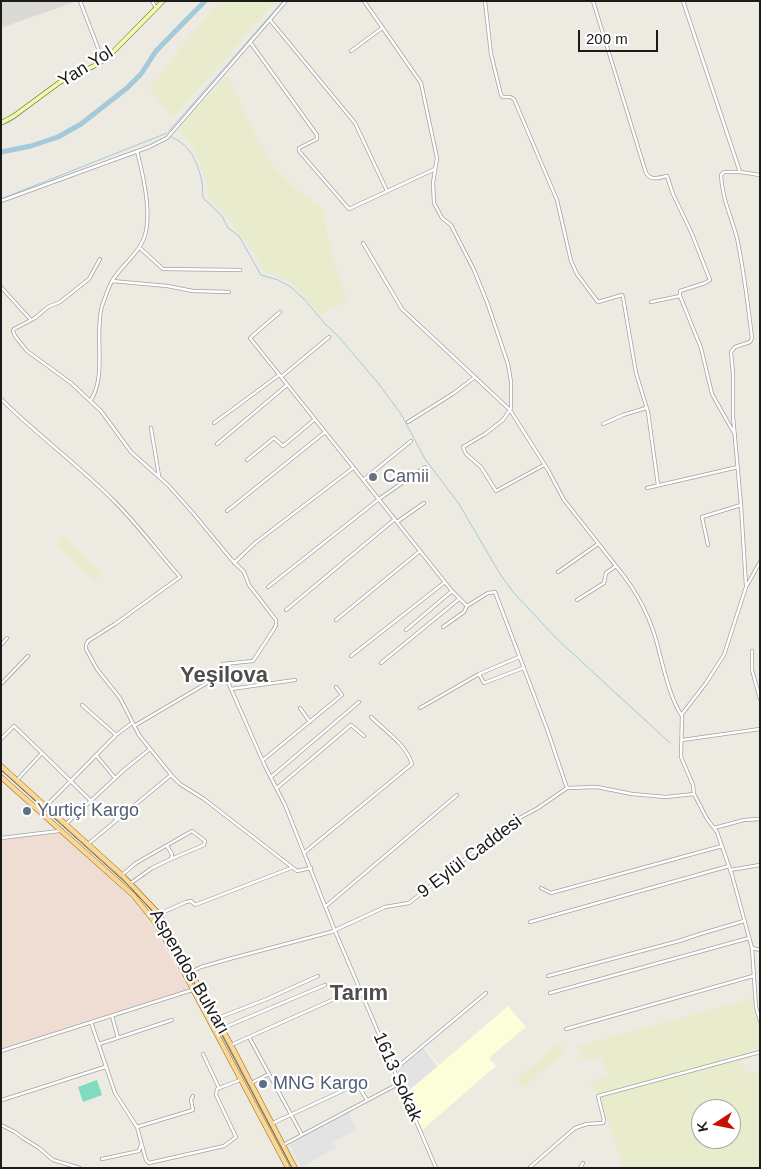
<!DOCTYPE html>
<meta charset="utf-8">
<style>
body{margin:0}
#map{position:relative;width:761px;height:1169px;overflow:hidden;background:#edeae1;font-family:Arial,sans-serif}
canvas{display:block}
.frame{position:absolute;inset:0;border:2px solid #1b1b1b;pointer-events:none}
.north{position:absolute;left:691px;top:1099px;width:50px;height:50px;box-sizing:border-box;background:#fff;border:1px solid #a4a4a4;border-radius:50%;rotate:259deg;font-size:14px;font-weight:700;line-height:20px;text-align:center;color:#1b1b1b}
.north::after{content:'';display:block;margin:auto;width:18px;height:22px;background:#c40f03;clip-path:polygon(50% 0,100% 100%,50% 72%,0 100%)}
.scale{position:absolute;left:578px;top:30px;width:80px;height:22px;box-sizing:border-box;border:2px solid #1b1b1b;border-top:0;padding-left:6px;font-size:15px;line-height:18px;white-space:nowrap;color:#1b1b1b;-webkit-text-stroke:4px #fff;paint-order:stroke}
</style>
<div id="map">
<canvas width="761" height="1169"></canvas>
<div class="frame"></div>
<div class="north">K</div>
<div class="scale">200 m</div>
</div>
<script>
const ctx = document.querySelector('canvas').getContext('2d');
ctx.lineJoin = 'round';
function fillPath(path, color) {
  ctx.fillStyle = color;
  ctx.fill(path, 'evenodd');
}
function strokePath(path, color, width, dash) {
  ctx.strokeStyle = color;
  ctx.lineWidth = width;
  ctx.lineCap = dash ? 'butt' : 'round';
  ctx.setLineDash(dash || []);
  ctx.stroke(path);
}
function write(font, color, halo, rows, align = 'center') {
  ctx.font = font + ' Arial,sans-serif';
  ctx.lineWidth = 4.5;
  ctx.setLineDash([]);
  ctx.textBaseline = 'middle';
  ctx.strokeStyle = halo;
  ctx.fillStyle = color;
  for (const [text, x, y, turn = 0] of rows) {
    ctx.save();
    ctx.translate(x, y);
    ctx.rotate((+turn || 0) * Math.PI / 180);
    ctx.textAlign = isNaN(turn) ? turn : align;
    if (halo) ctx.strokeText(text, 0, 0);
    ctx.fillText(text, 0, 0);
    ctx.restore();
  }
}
const education = new Path2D(`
 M 508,1006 L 526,1027 L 489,1058 L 496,1066 L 422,1130 L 396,1070 L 423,1046 L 439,1065 Z`);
const military = new Path2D(`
 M 60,832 L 124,891 L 142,912 L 155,930 L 189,990 L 1,1050 L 1,840 Z`);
const airport = new Path2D(`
 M 1,1 L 77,1 L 1,28 Z`);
const farmland = new Path2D(`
 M 220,1 L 276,1 L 175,115 L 172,117 L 149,89 L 195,30 Z
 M 227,75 L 255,134 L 275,169 L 295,189 L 323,209 L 330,248 L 339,278 L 348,299 L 322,314 L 318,312 L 294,285 L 280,276 L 267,274 L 262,268 L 252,248 L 238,233 L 230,220 L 208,195 L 207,182 L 192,144 L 178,130 Z
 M 63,535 L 102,573 L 95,581 L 56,544 Z
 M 751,999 L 760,1025 L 760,1051 L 740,1057 L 748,1075 L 760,1071 L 760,1168 L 624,1168 L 600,1097 L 589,1082 L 608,1076 L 601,1058 L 582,1060 L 578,1046 ZM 701,1109 L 731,1109 L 731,1139 L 701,1139 Z
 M 558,1044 L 565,1052 L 522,1088 L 517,1079 Z`);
const pitch = new Path2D(`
 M 97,1080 L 102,1095 L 83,1102 L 78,1087 Z`);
const parking = new Path2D(`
 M 423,1047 L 438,1066 L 407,1092 L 397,1070 Z
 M 348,1112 L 357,1130 L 333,1142 L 336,1148 L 301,1167 L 289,1144 Z`);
const stream = new Path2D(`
 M 59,85 L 95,68 L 108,60 L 166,1
 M 1,125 L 10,122 L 48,93
 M 169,131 L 283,1
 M 171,137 C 190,144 198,163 202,182 C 203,187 202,192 203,198 L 222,216 L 228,228 L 239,236 L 261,275 L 278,280 L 291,287 L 305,300 L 326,325 L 338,336 L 378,383 L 401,414 L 425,459 L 459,504 L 500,574 L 514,593 L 557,639 L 670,743
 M 1,199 L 167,133`);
const river = new Path2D(`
 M 1,152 L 31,146 L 58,137 L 81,124 L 127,88 L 141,74 L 156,51 L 205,1`);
const street = new Path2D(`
 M 80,1 L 103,61
 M 152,1 L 156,8
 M 364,1 L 421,83 L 437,158 L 433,183 L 434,203 L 442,218 L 451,225 L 474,270 L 487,302 L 508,364 L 511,382 L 511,408 L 503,420 L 485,434 L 463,447 L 466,454 L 481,467 L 496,491 L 544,465
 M 485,1 L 491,54 L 501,95 L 503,97 L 510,97 L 514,99 L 557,200 L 571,261 L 577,274 L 598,302 L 622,295 L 623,297 L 636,373 L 648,412 L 658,485
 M 593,1 L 646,173 C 651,181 658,178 667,176 L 673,194 L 692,234 L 710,280 L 705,283 L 680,291 L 680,296 L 651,302
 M 683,1 L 740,172 L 724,172 L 721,175 C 722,198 731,216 737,238 C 744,271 748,305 752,338 L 750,342 L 735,347 L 731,352 L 733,374 L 733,416 L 741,505 L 702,517 L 708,545
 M 270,20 L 355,123 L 387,191
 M 250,42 L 317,135 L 317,139 L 299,148 L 299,151 L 349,209 L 435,169
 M 351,51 L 382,28
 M 740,172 L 760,175
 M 1,201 L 149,147 L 167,138 L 286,1
 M 363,243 L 402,309 L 510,410 L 548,470 L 564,500 L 616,566 L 606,573 L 604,583 L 577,600
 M 140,248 L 163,269 L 240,270
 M 100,259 L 89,279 L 60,302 L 48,307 L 35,318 L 14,329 L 13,331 L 15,336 L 27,351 L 71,383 L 101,411 L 131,452 L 168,485 L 193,513 L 231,559 L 244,572 L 249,585 L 276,620 L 276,625 L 274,629 L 253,661 L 223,664 L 224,673
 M 112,281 L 167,286 L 193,291 L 229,292
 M 1,287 L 31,320
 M 680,296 L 701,348 L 712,394 L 734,433
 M 280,312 L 250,338 L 452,591 L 467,606
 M 281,377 L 329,337
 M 1,399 C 37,435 79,465 115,502 C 138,525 158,552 180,577 L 115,624 L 88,641 L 86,645 L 86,649 L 97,669 L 120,698 L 139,735 L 172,776 L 180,784 L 204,799 L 297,871 L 311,868
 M 91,400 C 107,375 94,333 102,306 C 105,298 108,288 112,281 C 123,263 142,252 146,231 C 151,208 143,174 137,151
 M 408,422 L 454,393 L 475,377
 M 214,423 L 279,375
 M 603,424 L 623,415 L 646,408
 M 151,428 L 159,476
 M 217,444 L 287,385
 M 247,460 L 274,438 L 283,446 L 315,419
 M 363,480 L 411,441
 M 647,488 L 738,467
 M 741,505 L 746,586
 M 227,511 L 325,432
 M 397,522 L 424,503
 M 760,562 L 746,587 L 724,655 L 706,683 L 682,714 L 681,757 L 693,785 L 694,794 L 707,819 L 717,832 L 732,875 L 752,948 L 756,1007 L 760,1021
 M 234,563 L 255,543 L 353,468
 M 616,566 C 637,591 652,620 659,651 C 664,670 671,701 682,716
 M 558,572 L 598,544
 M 268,587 L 379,499 L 425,467
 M 286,610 L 395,519
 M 336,620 L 420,551
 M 443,627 L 464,612 L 467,606 L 488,593 L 495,592 L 547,729 L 567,788
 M 406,630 L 452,591
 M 1,645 L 7,638
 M 752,651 L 752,670 L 760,699
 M 351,656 L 445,582
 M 381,663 L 459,599
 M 479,674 L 484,683 L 523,668
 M 1,684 L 28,656
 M 231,689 L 295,680
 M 82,705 L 116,735
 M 300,708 L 310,722
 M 420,708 L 479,674 L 519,657
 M 134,726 L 224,673 L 265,766 L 285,805 L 335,931 L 436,1168
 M 1,739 L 14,726 L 42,753
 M 682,740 L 760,729
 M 96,755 L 115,778
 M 263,760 L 342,695 L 336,687
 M 271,777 L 359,702
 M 17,780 L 42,753 L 91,801
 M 277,788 L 351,725 L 364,736
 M 46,806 L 116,735 L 132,723
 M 105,808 L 117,820
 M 66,824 L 125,769 L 150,749
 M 714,828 L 744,820 L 760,819
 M 1,838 L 59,831
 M 88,844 L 171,775
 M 305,852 L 412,764 C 406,744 385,731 371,717
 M 730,870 L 760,865
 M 122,875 L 136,863 L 192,831 L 205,841 L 204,845 L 171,859
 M 131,883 L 152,868 L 171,859 L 172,854 L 167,846
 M 541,888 L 551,893 L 722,846
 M 326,906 L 457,795
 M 159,914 L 186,902 L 191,901 L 195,905 L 291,868
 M 530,922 L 729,866
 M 752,948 L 760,950
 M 191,972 L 201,967 L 229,959 L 331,932 L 385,907 L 409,903 L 512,822 L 538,808 L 567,788 L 597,787 L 632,794 L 666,797 L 694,794
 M 548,976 L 679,941 L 700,934 L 744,921
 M 550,993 L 749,938
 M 112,1016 L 118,1038
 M 218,1018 L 267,999 L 318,976
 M 91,1022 L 115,1093 L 137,1127
 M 223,1028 L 325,985
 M 566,1029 L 753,976
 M 249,1037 L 269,1074
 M 99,1044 L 172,1020
 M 231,1045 L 359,988
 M 1,1051 L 192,990
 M 203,1054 L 219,1088
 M 394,1070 L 486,993
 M 251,1083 L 269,1074 L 302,1135
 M 193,1096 L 191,1100 L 193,1110 L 137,1127 L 146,1160 L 149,1163 L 224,1146 L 236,1137 L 216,1095 L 217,1089 L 240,1080
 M 2,1100 L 105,1067
 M 273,1123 L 357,1084 L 367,1100
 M 1,1125 L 15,1132 L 23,1138 L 39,1148 L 53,1160 L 80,1168
 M 283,1145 L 400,1083
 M 102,1159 L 139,1151 L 141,1145
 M 529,1168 L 575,1128 L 587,1124 L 603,1123 L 604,1120 L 598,1096 L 760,1052
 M 580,1168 L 583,1163`);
const secondary = new Path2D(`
 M 1,123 L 14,116 L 60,82 L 96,65 L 107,58 L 163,1`);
const primary = new Path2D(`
 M 1,766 L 122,875 L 159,914 L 231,1045 L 295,1168
 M 1,777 L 133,895 L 154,921 L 173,952 L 288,1168`);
const tram = new Path2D(`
 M 1,770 L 128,885 L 153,912 L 178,952 L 292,1168`);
const markers = [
 [373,477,5,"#6b7280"],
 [27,811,5,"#5c6f8a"],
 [263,1084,5,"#5c6f8a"]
];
const streetNames = [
 ["Yan Yol",86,67,-32],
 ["9 Eylül Caddesi",470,857,-37],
 ["Aspendos Bulvarı",189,972,60],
 ["1613 Sokak",397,1077,66]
];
const worshipNames = [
 ["Camii",383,477]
];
const serviceNames = [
 ["Yurtiçi Kargo",37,811],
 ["MNG Kargo",273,1084]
];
const districtNames = [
 ["Yeşilova",224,676],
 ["Tarım",359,994]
];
fillPath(education, '#fcfed9');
fillPath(military, '#efddd4');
fillPath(airport, '#dbd9d3');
fillPath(farmland, '#e8eccc');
fillPath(pitch, '#7fdcbe');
fillPath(parking, '#e3e3e3');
strokePath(stream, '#a2cada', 1);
strokePath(river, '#a2cada', 5);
strokePath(street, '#a2a2a2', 4);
strokePath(secondary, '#5d6f06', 5);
strokePath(primary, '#906a02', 5.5);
strokePath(street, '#fff', 2.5);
strokePath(secondary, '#f0f8b4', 4);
strokePath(primary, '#fad699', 4.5);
strokePath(tram, '#696969', 1);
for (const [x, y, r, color] of markers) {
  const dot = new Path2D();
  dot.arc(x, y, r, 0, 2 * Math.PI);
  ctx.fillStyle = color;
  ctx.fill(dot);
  strokePath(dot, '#fff', 2);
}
write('18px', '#1b1b1b', '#fff', streetNames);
write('18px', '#5b616d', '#fff', worshipNames, 'left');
write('18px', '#4e5e75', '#fff', serviceNames, 'left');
write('bold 22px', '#4e4e4e', '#fff', districtNames);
</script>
